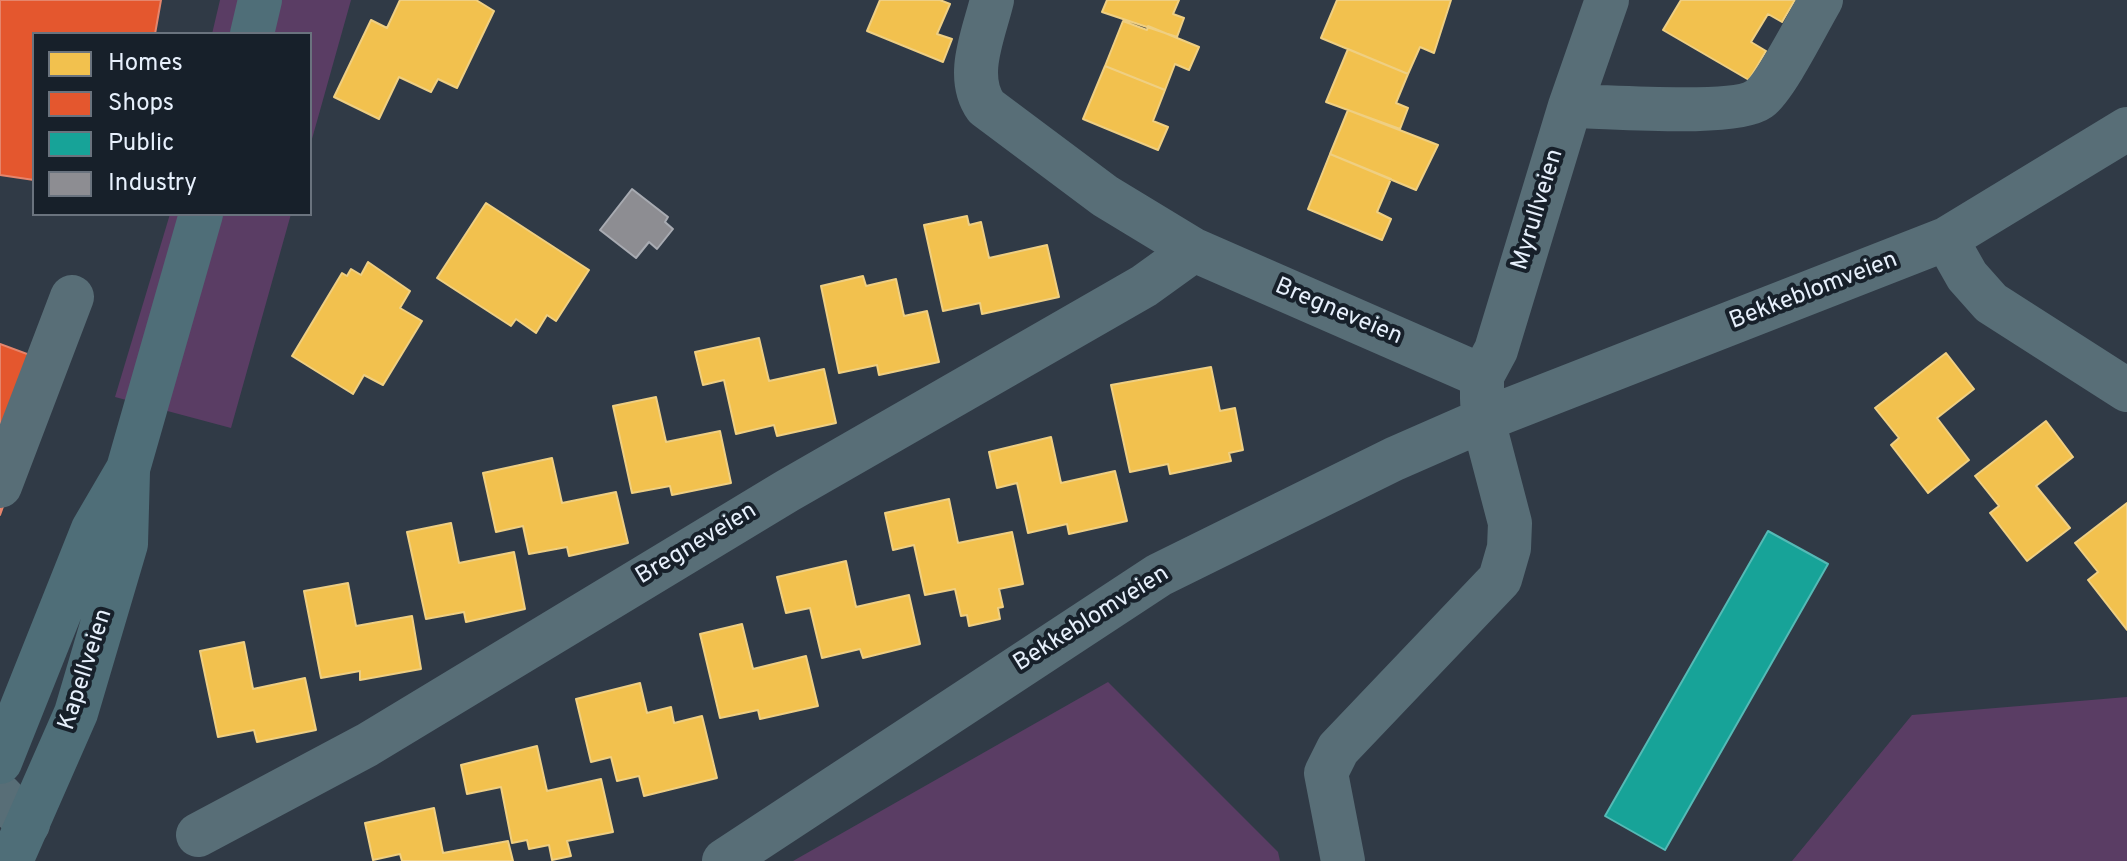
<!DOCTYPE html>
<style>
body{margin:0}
#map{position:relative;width:2127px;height:861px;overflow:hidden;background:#303a46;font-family:Overpass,sans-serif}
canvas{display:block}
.legend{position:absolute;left:32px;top:32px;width:280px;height:184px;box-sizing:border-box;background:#17202a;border:2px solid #6a737e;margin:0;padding:10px 14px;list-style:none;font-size:24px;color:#e7f0fc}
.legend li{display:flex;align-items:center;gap:16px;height:40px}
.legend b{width:40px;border:2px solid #6a737e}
</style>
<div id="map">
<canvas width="2127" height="861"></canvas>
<ul class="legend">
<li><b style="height:22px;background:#f2c14e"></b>Homes</li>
<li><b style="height:22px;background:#e4572e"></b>Shops</li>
<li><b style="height:22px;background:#17a398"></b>Public</li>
<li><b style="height:22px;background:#8d8d92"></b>Industry</li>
</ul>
</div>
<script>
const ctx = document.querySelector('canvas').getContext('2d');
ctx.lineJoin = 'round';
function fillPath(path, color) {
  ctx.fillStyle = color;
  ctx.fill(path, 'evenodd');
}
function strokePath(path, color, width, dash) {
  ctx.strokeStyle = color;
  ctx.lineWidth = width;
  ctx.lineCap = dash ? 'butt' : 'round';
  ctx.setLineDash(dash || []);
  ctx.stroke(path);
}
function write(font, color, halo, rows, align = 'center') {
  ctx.font = font + ' Overpass,sans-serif';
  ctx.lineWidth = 8;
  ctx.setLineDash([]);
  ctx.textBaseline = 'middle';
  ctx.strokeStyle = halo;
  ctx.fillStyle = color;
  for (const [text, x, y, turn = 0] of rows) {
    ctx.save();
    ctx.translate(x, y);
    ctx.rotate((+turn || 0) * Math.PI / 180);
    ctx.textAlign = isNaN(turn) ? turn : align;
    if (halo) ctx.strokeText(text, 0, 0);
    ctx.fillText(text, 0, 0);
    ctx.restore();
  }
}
const green = new Path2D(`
 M 220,0 L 351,0 L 310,146 L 310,34 L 212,34 Z
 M 170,214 L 291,214 L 231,428 L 115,397 Z
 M 1108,682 L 1278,852 L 1280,861 L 793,861 Z
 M 2127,697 L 2127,861 L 1792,861 L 1912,715 Z`);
const homes = new Path2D(`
 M 400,0 L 476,0 L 494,11 L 457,88 L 438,79 L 431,92 L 399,77 L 379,119 L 334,97 L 371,20 L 387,28 Z
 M 880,0 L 940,0 L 950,4 L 937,34 L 952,39 L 943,62 L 867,31 Z
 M 1107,0 L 1179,0 L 1173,14 L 1184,18 L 1177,37 L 1102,12 Z
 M 1337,0 L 1451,0 L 1434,53 L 1420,47 L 1408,74 L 1321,38 Z
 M 1681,0 L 1795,0 L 1782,22 L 1768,14 L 1751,42 L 1766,51 L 1749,80 L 1663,30 Z
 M 1123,21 L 1147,30 L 1148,26 L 1199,47 L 1189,70 L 1175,64 L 1165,90 L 1105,66 Z
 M 1348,49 L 1408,74 L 1396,103 L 1408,108 L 1400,129 L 1326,102 Z
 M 1105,66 L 1165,90 L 1153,121 L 1168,127 L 1158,150 L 1083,119 Z
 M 1348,110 L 1438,145 L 1416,190 L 1330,154 Z
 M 1330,154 L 1391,179 L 1377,212 L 1391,219 L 1382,240 L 1308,209 Z
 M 486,203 L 589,270 L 556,321 L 547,315 L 536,333 L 516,319 L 511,326 L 437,278 Z
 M 967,216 L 969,225 L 981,222 L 989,258 L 1047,245 L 1059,297 L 982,314 L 980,303 L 943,311 L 924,225 Z
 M 368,262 L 410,291 L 400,308 L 422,321 L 383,385 L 364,375 L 353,394 L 292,356 L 342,273 L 347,276 L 351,269 L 361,275 Z
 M 863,276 L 866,286 L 896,279 L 904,316 L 927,311 L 939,362 L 879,375 L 877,365 L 839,373 L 821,286 Z
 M 759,338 L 769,381 L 824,369 L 836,423 L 777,436 L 774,425 L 736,434 L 724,380 L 703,385 L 695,352 Z
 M 1946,353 L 1974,389 L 1937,418 L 1969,460 L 1928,493 L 1891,445 L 1899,438 L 1875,408 Z
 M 1211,367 L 1220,411 L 1235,408 L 1243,450 L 1229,453 L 1231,461 L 1170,474 L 1168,464 L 1130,472 L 1111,385 Z
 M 656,397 L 666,442 L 720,431 L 731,483 L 672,495 L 670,486 L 632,493 L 613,406 Z
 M 2046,421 L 2073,457 L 2036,486 L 2070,528 L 2027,561 L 1990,513 L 1999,506 L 1975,476 Z
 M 1051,437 L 1061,483 L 1115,471 L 1127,521 L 1069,534 L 1067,524 L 1028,533 L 1017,483 L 997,488 L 989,452 Z
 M 552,458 L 562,503 L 616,492 L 628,543 L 569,556 L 567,547 L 529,554 L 523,526 L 496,532 L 483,473 Z
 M 949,499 L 958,543 L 1012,532 L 1023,584 L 999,589 L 1003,607 L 998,608 L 1000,619 L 969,626 L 967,615 L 961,616 L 955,589 L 925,595 L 914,545 L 893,550 L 885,513 Z
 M 2127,503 L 2127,630 L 2088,580 L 2098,572 L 2075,543 Z
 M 451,523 L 459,563 L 514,552 L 525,609 L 466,622 L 464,612 L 426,619 L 407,532 Z
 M 846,561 L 856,607 L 909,595 L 920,644 L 863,658 L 860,649 L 822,658 L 810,608 L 786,613 L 777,577 Z
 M 348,583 L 356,626 L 412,616 L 421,669 L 360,680 L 360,671 L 321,678 L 304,591 Z
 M 742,624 L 753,669 L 806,656 L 818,706 L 760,719 L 758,710 L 720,718 L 700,634 Z
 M 244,642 L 253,689 L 305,678 L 316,730 L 257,742 L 254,730 L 218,737 L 200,651 Z
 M 640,683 L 647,713 L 671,707 L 674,723 L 702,716 L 717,778 L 644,796 L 639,776 L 617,781 L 611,757 L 591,762 L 576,699 Z
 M 537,746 L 547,791 L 601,779 L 613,832 L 567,841 L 571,856 L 552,860 L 549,845 L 529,849 L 527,840 L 512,843 L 501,787 L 467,794 L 461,765 Z
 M 434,808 L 443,853 L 508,841 L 513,861 L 402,861 L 400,854 L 373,860 L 365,823 Z`);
const shops = new Path2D(`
 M 0,0 L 161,0 L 155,34 L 34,34 L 34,180 L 0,175 Z
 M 0,344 L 54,364 L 0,515 Z`);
const public = new Path2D(`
 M 1768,531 L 1828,564 L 1665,850 L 1605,816 Z`);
const industry = new Path2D(`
 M 632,189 L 668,217 L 665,222 L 673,229 L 657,249 L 649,242 L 636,258 L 600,230 Z`);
const minor = new Path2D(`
 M 992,0 C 984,34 964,76 986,107 L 1105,196 L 1194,250 L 1482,376
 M 1570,106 C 1607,106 1734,117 1759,99 C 1776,87 1809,20 1821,0
 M 1946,239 L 1967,276 L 1991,303 L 2127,390
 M 0,486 L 72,297
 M 0,795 L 28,824
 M 198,835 L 367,745 L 787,491 L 1144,286 L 1194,250
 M 724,861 L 1159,575 L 1394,459 L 1483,420 L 1946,239 L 2127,129
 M 1343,861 L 1326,773 L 1338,749 L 1500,579 L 1509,548 L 1510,523 L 1483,420 L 1482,398 L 1482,376 L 1496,350 L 1570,106 L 1607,0`);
const major = new Path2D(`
 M 252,34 L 260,0
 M 0,762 L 93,529 L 128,469 L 201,214
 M 11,861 L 76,713 L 126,544 L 128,472`);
const streetNames = [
 ["Myrullveien",1539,210,-73],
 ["Bekkeblomveien",1814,292,-21],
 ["Bregneveien",1338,313,23],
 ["Bregneveien",697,545,-31],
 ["Bekkeblomveien",1092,620,-32],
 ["Kapellveien",87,670,-72]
];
fillPath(green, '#5a3d64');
fillPath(homes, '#f2c14e');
strokePath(homes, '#efcf82', 2);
fillPath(shops, '#e4572e');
strokePath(shops, '#e5856c', 2);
fillPath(public, '#17a398');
strokePath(public, '#55bab6', 2);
fillPath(industry, '#8d8d92');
strokePath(industry, '#a8abb2', 2);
strokePath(minor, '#586e77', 44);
strokePath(major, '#4f6e78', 44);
write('24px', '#e7f0fc', '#17202a', streetNames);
</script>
